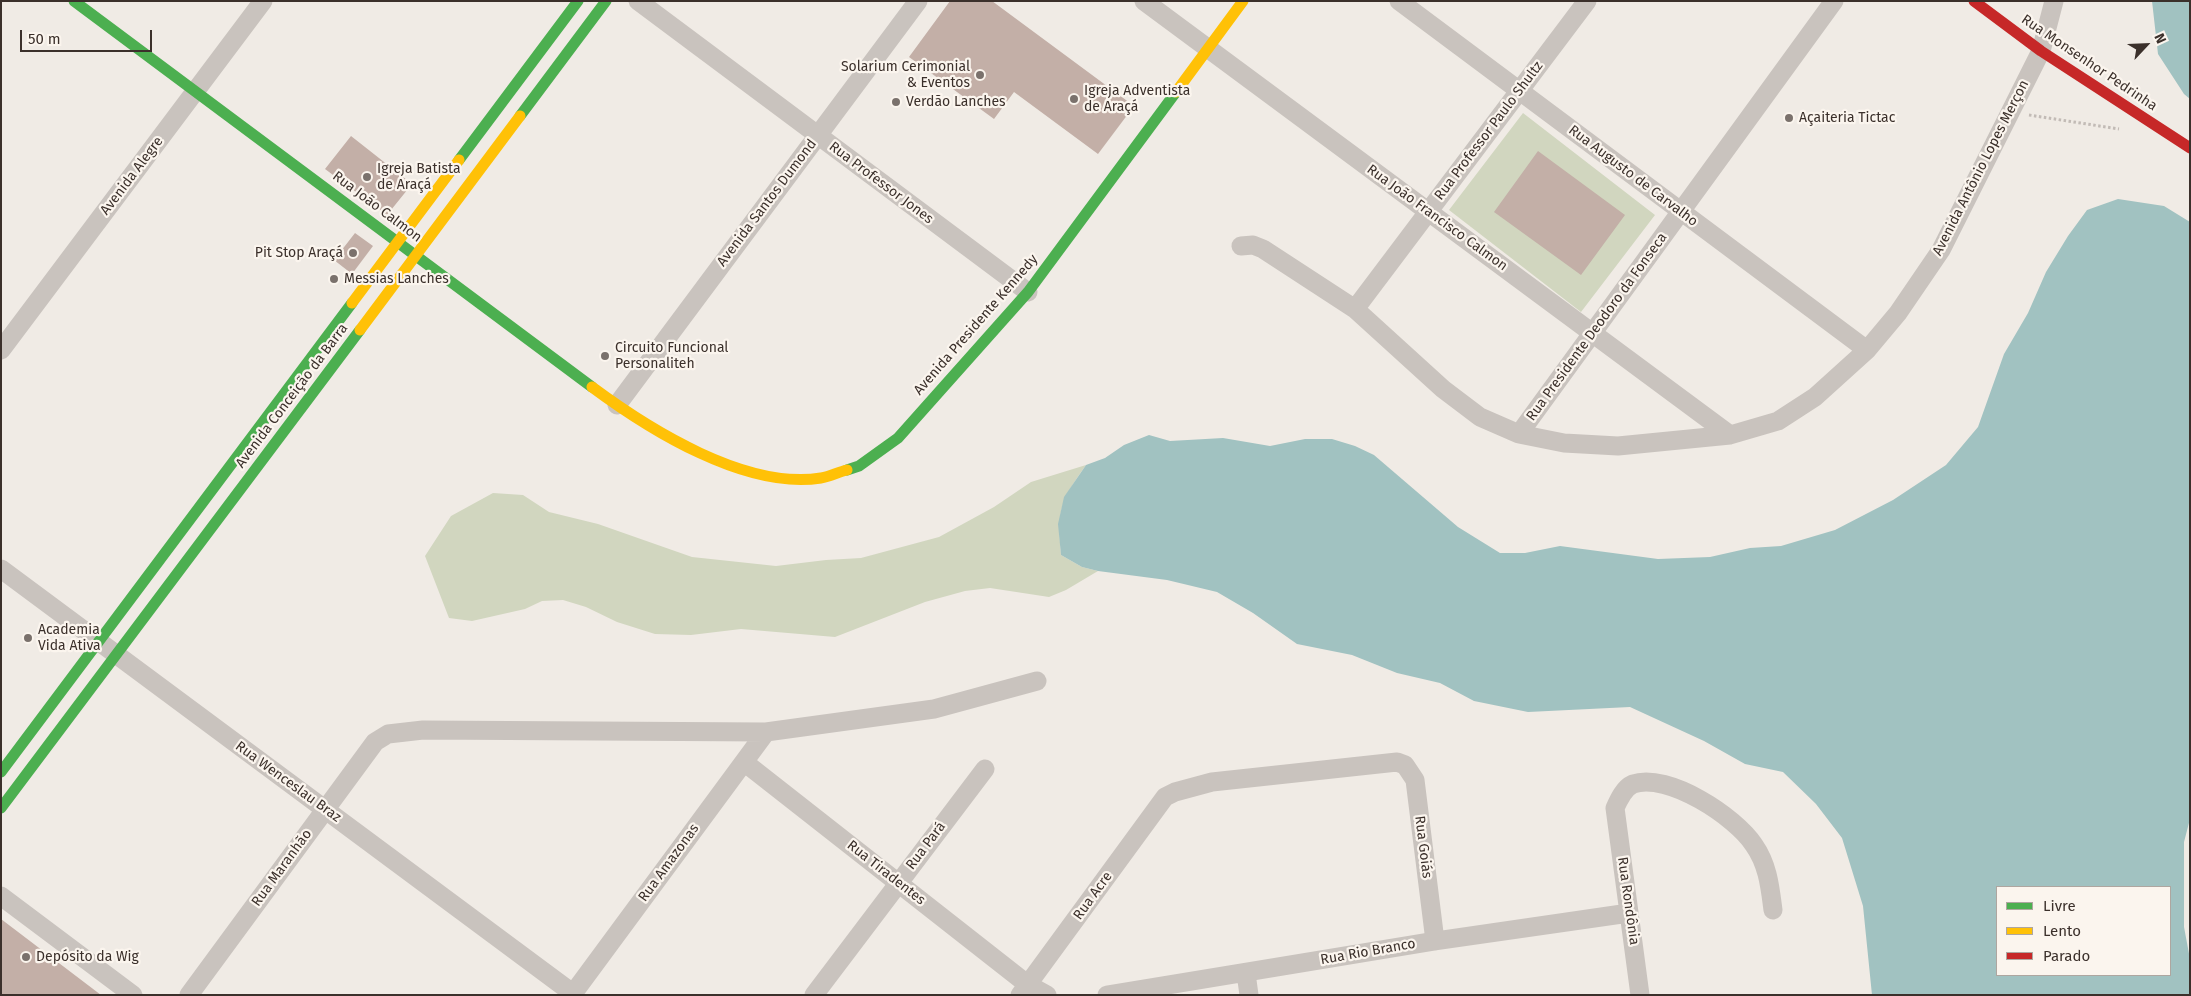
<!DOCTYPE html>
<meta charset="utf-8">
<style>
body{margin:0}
#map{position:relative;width:2191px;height:996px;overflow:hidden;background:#f0ebe5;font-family:"Fira Sans",sans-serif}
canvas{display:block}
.frame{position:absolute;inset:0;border:2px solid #3b302b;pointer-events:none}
.legend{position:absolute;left:1996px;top:886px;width:175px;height:90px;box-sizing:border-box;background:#fbf5ee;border:1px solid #aea6a0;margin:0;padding:6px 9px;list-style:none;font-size:15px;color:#3b302b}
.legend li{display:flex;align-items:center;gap:10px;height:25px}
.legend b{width:25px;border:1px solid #aea6a0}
.north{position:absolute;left:2121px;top:20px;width:50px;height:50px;-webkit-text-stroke:4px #fbf5ee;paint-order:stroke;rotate:65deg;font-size:14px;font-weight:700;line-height:20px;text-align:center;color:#3b302b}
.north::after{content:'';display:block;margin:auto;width:18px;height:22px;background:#3b302b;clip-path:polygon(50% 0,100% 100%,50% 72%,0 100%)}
.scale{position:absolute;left:20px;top:30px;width:132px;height:22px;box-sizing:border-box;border:2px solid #3b302b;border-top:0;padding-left:6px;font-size:15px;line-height:18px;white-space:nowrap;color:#3b302b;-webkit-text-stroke:4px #fbf5ee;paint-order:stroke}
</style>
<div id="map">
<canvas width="2191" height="996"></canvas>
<div class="frame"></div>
<ul class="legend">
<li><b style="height:6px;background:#4caf50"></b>Livre</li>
<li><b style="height:6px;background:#ffc107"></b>Lento</li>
<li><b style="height:6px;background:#c62828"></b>Parado</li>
</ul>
<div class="north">N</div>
<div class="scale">50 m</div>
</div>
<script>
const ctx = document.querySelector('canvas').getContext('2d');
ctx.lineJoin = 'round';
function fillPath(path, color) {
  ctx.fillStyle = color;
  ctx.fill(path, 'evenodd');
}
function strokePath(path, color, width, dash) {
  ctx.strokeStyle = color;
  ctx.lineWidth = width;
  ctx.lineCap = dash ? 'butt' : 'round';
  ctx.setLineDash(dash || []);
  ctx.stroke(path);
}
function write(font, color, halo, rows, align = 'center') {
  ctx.font = font + ' "Fira Sans",sans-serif';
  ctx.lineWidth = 4.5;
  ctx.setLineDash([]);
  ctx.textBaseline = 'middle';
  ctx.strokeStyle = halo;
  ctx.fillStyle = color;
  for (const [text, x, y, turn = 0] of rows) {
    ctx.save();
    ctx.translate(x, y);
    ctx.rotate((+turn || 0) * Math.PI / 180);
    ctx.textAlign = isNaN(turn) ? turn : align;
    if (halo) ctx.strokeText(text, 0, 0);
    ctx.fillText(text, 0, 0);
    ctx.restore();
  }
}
const green = new Path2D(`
 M 1523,113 L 1655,215 L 1581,312 L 1449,210 Z
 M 1086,465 C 1060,502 1057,509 1061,555 L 1082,567 L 1098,571 L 1066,590 L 1049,597 L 990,588 L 965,591 L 925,602 L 835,637 L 741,629 L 691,635 L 655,634 L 617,622 L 586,607 L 563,600 L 542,601 L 525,609 L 472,621 L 449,618 L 425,556 L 451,516 L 493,493 L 523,495 L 549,512 L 598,524 L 692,557 L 776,566 L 826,560 L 861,558 L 939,537 L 994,507 L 1031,482 Z`);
const water = new Path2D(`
 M 2152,1 L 2190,1 L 2190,99 L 2184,94 L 2158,54 Z
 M 2118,199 L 2164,206 L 2190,222 L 2190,819 L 2184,842 L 2184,927 L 2190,959 L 2190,995 L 1872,995 L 1863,906 L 1842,838 L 1816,804 L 1783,772 L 1745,764 L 1704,741 L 1630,707 L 1528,712 L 1474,701 L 1440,683 L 1397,673 L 1352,655 L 1297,644 L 1253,613 L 1217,592 L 1167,580 L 1098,571 L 1082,567 L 1061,555 L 1058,524 L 1064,497 L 1086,465 L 1105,458 L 1124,445 L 1149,435 L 1170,441 L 1223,438 L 1270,446 L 1305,439 L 1332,439 L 1355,446 L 1374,455 L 1458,527 L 1500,553 L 1525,553 L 1560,546 L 1658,559 L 1710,557 L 1750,548 L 1781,546 L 1835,530 L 1893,500 L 1946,465 L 1978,427 L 2004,354 L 2028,313 L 2046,272 L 2068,236 L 2087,210 ZM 1997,887 L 2170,887 L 2170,975 L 1997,975 Z`);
const building = new Path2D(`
 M 950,1 L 992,1 L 1134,106 L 1098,154 L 1014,92 L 994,119 L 909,57 Z
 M 351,136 L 412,184 L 387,215 L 325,169 Z
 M 1538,151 L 1625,215 L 1581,275 L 1494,212 Z
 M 355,233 L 373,246 L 352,274 L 334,260 Z
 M 1,919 L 101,995 L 1,995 Z`);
const path = new Path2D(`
 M 2029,115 L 2119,129`);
const street = new Path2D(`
 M 638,1 L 1028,292
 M 1144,1 L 1730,435
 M 1399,1 L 1867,350
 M 1241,246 L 1253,245 L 1263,249 L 1355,309 L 1443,389 L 1480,417 L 1519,434 L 1564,443 L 1618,446 L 1730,435 L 1778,421 L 1815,397 L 1867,350 L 1898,313 L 1941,250 L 2041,51 L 2054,1
 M 1355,309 L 1587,1
 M 1,350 L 263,1
 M 617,405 L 918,1
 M 1519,434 L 1834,1
 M 1,569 L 575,995
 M 744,762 L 1027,984 L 1047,995
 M 1,896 L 133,995
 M 1246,973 L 1249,995
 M 189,995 L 375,742 L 388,734 L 423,730 L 766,732 L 934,709 L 1037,681
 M 572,995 L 766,732
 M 814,995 L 985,769
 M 1020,995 L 1165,797 L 1175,792 L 1212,782 L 1397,762 L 1405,765 L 1415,780 L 1435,941
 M 1107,995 L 1435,941 L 1629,913
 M 1640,995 L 1615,808 C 1619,799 1624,788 1633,784 C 1668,772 1736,817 1754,845 C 1768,865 1770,887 1773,910`);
const fast = new Path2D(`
 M 74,1 L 592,387
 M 520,116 L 606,1
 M 459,160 L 578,1
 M 847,470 L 859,466 L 898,438 L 1028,292 L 1176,92
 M 1,772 L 352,303
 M 1,808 L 360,330`);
const slow = new Path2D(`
 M 1176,92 L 1243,1
 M 352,303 L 459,160
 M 360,330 L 520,116
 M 592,387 C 650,430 746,490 821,478 C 830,477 838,472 847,470`);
const jam = new Path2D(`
 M 1974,1 L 2041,51 L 2190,148`);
const markers = [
 [980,75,5,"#7a716c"],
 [1074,99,5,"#7a716c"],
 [896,102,5,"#7a716c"],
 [1789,118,5,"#7a716c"],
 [367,177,5,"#7a716c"],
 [353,253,5,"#7a716c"],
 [334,279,5,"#7a716c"],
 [605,356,5,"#7a716c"],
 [28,638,5,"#7a716c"],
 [26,957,5,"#7a716c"]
];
const streetNames = [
 ["Rua Monsenhor Pedrinha",2089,63,34],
 ["Rua Professor Paulo Shultz",1489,131,-53],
 ["Avenida Antônio Lopes Merçon",1981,168,-63],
 ["Avenida Alegre",132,176,-53],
 ["Rua Augusto de Carvalho",1633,176,37],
 ["Rua Professor Jones",881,183,37],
 ["Avenida Santos Dumond",767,203,-53],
 ["Rua João Calmon",377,207,37],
 ["Rua João Francisco Calmon",1437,218,36],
 ["Avenida Presidente Kennedy",976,325,-49],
 ["Rua Presidente Deodoro da Fonseca",1597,327,-54],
 ["Avenida Conceição da Barra",292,396,-53],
 ["Rua Wenceslau Braz",288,782,36],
 ["Rua Pará",926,846,-53],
 ["Rua Goiás",1423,847,83],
 ["Rua Amazonas",669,863,-54],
 ["Rua Maranhão",282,868,-54],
 ["Rua Tiradentes",886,873,38],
 ["Rua Acre",1093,896,-54],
 ["Rua Rondônia",1628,901,82],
 ["Rua Rio Branco",1368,952,-10]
];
const poiNames = [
 ["Solarium Cerimonial",970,67,"right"],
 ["& Eventos",970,83,"right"],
 ["Igreja Adventista",1084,91],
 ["de Araçá",1084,107],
 ["Verdão Lanches",906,102],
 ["Açaiteria Tictac",1799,118],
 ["Igreja Batista",377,169],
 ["de Araçá",377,185],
 ["Pit Stop Araçá",343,253,"right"],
 ["Messias Lanches",344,279],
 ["Circuito Funcional",615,348],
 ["Personaliteh",615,364],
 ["Academia",38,630],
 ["Vida Ativa",38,646],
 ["Depósito da Wig",36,957]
];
fillPath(green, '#d1d6bf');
fillPath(water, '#a1c2c1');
fillPath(building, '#c3afa7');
strokePath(path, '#c2bbb6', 3, [2.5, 2.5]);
strokePath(street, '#c9c3be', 19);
strokePath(fast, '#4caf50', 11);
strokePath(slow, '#ffc107', 11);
strokePath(jam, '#c62828', 11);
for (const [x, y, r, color] of markers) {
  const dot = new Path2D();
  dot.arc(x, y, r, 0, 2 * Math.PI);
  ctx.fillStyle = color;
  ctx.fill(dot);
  strokePath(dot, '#fbf5ee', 2);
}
write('14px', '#3b302b', '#fbf5ee', streetNames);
write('14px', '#3b302b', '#fbf5ee', poiNames, 'left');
</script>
